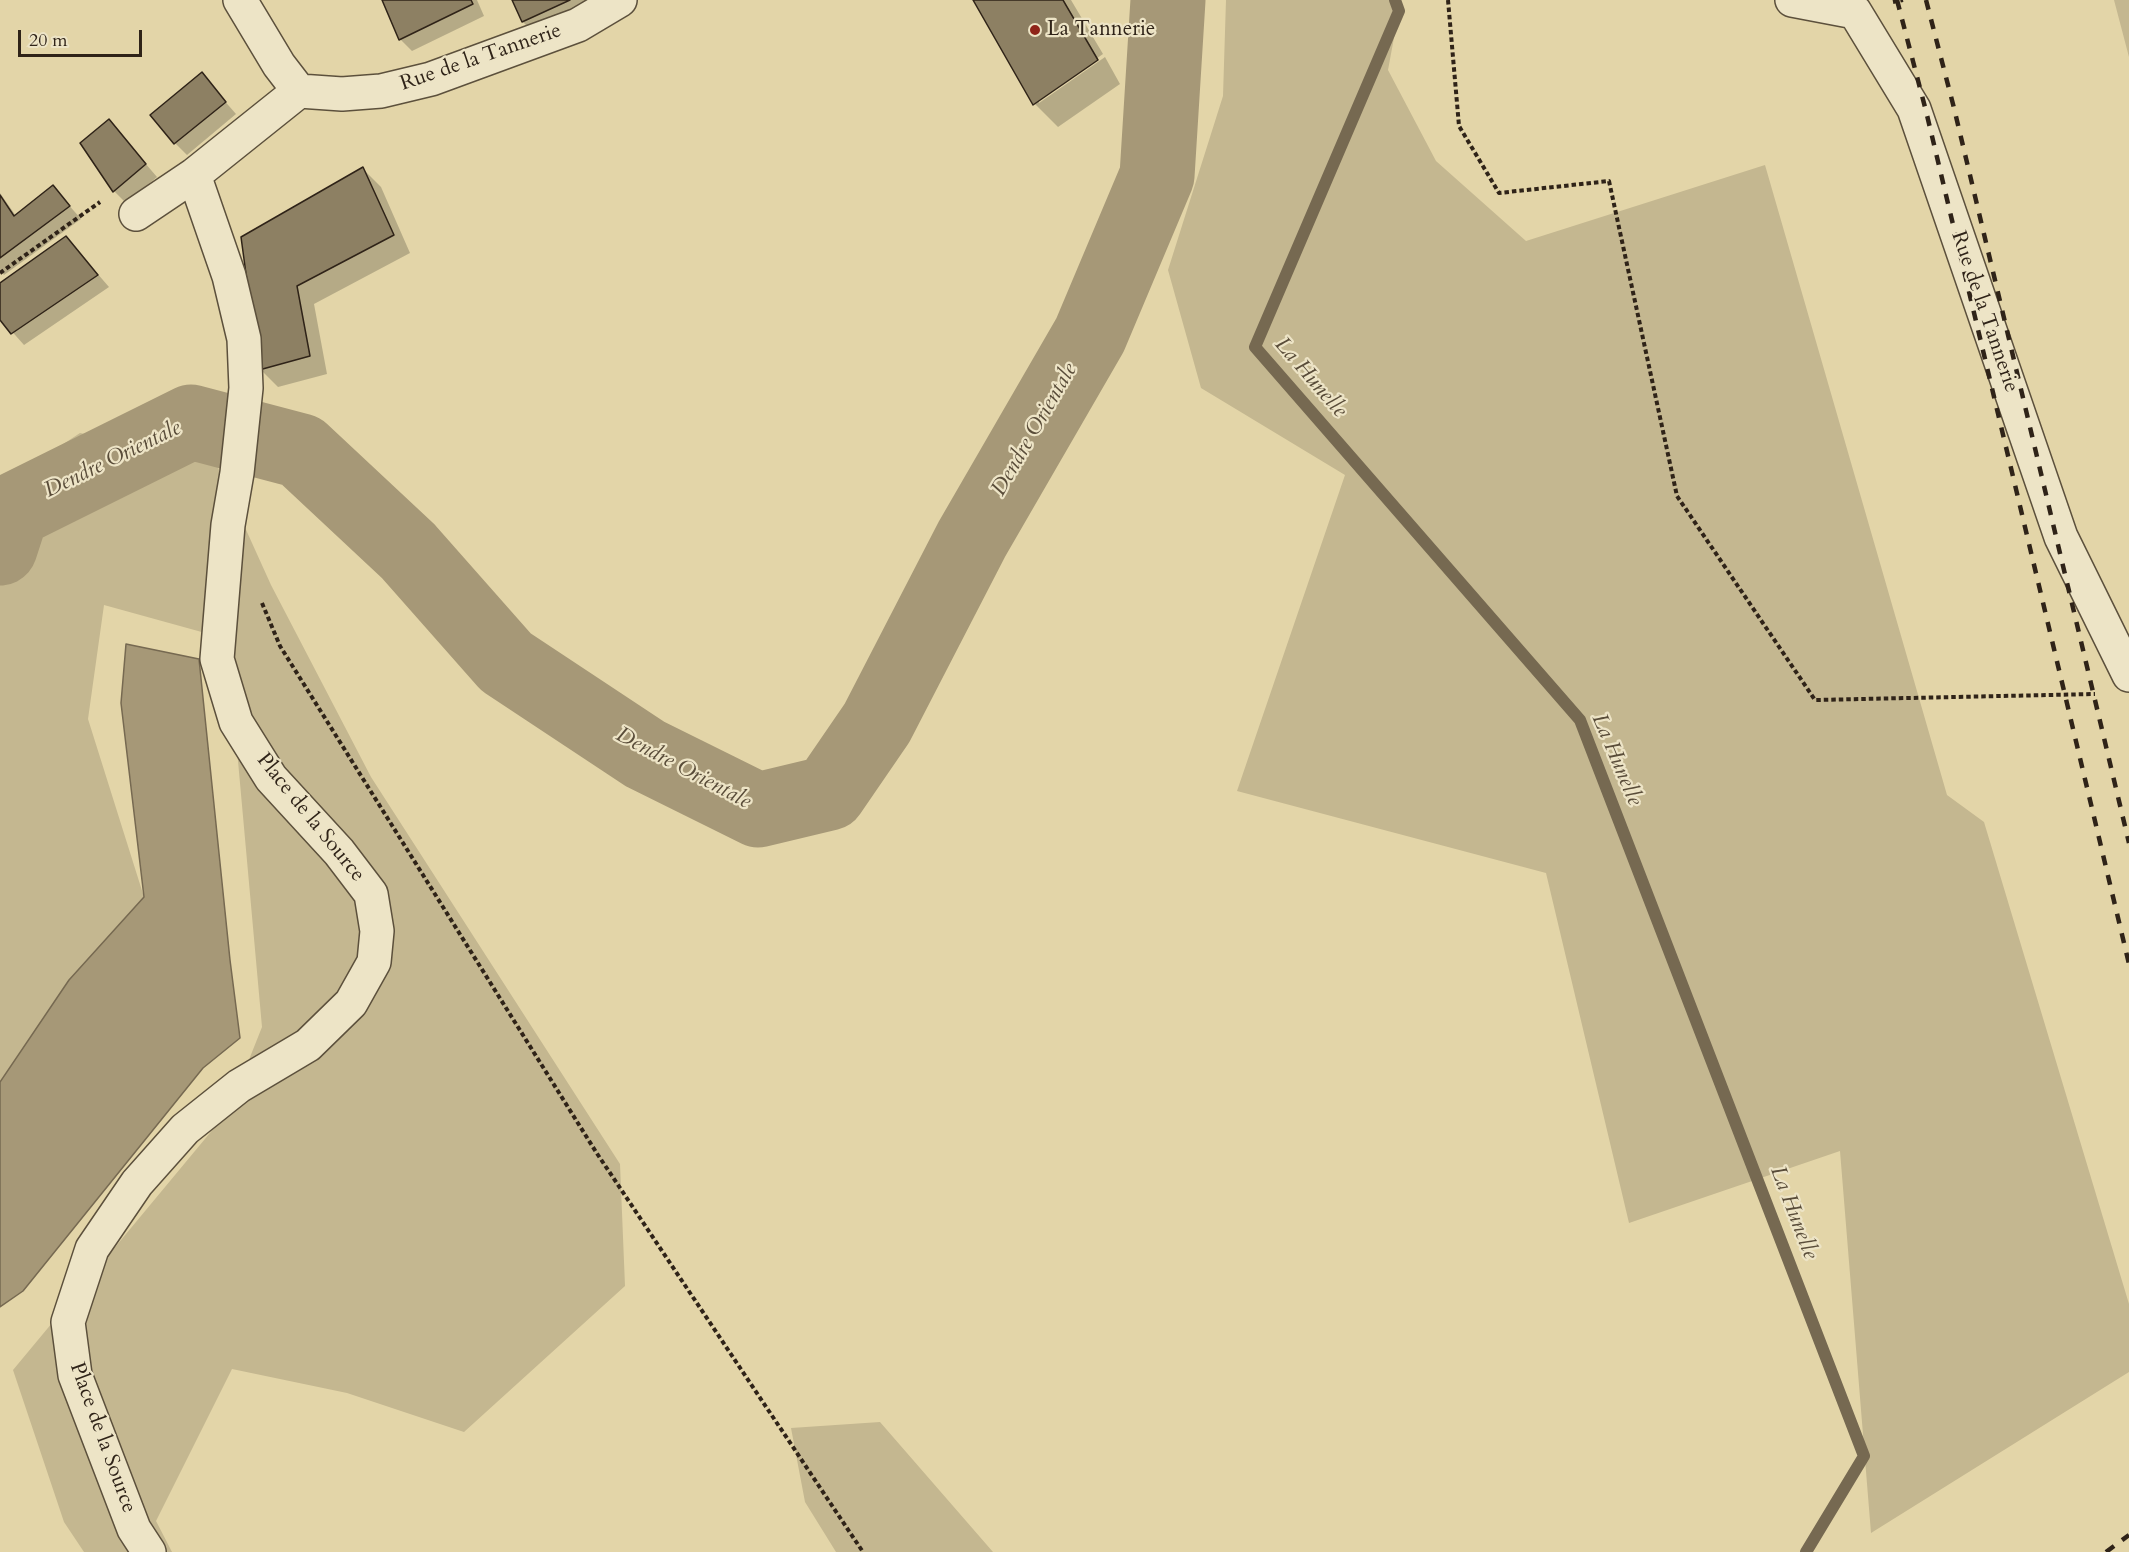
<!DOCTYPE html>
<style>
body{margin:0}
#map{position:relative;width:2129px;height:1552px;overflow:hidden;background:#e3d5a8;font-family:Cardo,serif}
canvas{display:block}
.scale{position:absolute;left:18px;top:30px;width:124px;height:27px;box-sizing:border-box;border:3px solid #2f2318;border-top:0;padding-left:8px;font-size:18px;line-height:21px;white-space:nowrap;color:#2f2318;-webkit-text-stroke:4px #ede4c6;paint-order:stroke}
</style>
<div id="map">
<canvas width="2129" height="1552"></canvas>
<div class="scale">20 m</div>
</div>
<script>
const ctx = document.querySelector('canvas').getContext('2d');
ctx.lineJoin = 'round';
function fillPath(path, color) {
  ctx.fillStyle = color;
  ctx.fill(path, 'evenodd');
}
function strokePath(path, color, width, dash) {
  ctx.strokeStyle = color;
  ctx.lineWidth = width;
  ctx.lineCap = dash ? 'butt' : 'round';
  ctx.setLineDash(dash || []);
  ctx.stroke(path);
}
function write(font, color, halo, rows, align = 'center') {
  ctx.font = font + ' Cardo,serif';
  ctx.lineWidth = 4.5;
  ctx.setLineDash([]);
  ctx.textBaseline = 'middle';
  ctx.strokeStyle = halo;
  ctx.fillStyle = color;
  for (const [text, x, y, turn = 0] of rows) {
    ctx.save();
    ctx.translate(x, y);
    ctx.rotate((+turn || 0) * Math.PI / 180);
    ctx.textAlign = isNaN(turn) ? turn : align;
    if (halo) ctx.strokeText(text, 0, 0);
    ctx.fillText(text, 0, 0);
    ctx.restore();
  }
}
const green = new Path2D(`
 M 1226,0 L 1401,0 L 1388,70 L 1436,161 L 1526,241 L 1765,165 L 1947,795 L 1984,822 L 2129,1304 L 2129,1372 L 1871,1533 L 1840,1151 L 1629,1223 L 1546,873 L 1237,791 L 1345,475 L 1201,388 L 1168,270 L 1223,96 Z
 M 2114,0 L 2129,0 L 2129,57 Z
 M 80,433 L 214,459 L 271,585 L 371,777 L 620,1164 L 625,1286 L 464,1432 L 347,1393 L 232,1369 L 156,1521 L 172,1552 L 84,1552 L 64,1522 L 13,1370 L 229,1110 L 262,1027 L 227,639 L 104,605 L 88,719 L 144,897 L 69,980 L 0,1082 L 0,486 Z
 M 880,1422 L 993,1552 L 836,1552 L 805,1502 L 791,1428 Z`);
const water = new Path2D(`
 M 126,644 L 199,659 L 230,960 L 240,1038 L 203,1068 L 23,1291 L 0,1307 L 0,1082 L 69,980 L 144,897 L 121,703 Z`);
const shadow = new Path2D(`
 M 383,0 L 477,0 L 484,16 L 412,51 L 400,39 Z
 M 514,0 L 592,0 L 535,34 L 523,22 Z
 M 975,0 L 1071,0 L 1103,54 L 1039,99 L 1039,103 L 1105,57 L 1120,84 L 1058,127 L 1035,104 Z
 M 201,74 L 236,114 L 187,155 L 175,143 Z
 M 109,121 L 157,177 L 126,203 L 114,191 Z
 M 363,169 L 381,187 L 410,253 L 314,304 L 327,374 L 278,387 L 260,369 L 243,238 Z
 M 53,187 L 81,219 L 4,275 L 0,270 L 0,193 L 16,216 Z
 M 77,250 L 109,287 L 24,345 L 0,318 L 0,284 Z`);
const stream = new Path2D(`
 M 1395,0 L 1399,11 L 1255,347 L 1580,720 L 1864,1456 L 1806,1552`);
const river = new Path2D(`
 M 0,548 L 12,511 L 191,422 L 301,451 L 408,551 L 506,662 L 645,754 L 758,810 L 829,793 L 877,723 L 972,539 L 1090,335 L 1157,176 L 1168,0`);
const building = new Path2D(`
 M 382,0 L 471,0 L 473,4 L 399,40 Z
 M 512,0 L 570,0 L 522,22 Z
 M 973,0 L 1063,0 L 1098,60 L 1033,105 Z
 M 202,72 L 226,102 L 174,144 L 150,115 Z
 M 109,119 L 146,164 L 113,192 L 80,143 Z
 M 363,167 L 394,235 L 297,286 L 310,356 L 259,370 L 241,237 Z
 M 53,185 L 70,206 L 0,258 L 0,195 L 14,216 Z
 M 66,236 L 98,275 L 11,334 L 0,320 L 0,283 Z`);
const path = new Path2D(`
 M 1448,0 L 1459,126 L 1499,193 L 1609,181 L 1677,496 L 1815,700 L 2095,694
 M 1893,2 L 1903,0
 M 0,273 L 100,202
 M 262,603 L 280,646 L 596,1152 L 863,1552`);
const minor = new Path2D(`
 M 240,0 L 279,65 L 299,91 L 342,94 L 381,91 L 431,79 L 578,25 L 620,0
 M 1792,0 L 1855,12 L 1914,109 L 2061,537 L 2129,675
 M 136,214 L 194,175 L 299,91
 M 149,1552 L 134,1529 L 75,1375 L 68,1322 L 92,1249 L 137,1183 L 185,1129 L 239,1086 L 308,1045 L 351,1003 L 374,962 L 377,931 L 371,894 L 339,852 L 271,778 L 236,722 L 217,659 L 228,525 L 237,473 L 246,388 L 244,339 L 229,276 L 194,175`);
const rail = new Path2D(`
 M 1897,0 L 1926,111 L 2129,964
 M 1926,0 L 1954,108 L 2129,843
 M 2106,1552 L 2129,1535`);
const markers = [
 [1035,30,6,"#8f2418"]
];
const poiNames = [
 ["La Tannerie",1047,30]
];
const streetNames = [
 ["Rue de la Tannerie",481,58,-19],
 ["Rue de la Tannerie",1984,312,71],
 ["Place de la Source",310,818,51],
 ["Place de la Source",102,1438,70]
];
const waterNames = [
 ["La Hunelle",1310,378,49],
 ["Dendre Orientale",1035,430,-60],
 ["Dendre Orientale",113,460,-26],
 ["La Hunelle",1616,760,67],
 ["Dendre Orientale",683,769,28],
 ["La Hunelle",1793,1213,69]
];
fillPath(green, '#c4b790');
fillPath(water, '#a69877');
strokePath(water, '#766951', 1.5);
fillPath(shadow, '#0003');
strokePath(stream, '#766951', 12);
strokePath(river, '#a69877', 75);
fillPath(building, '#8d8063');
strokePath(building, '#2f2318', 1.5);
strokePath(minor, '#5c503c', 36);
strokePath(path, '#2f2318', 4, [4.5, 3]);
strokePath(minor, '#ede4c6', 33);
strokePath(rail, '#2f2318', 4.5, [10, 10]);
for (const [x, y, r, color] of markers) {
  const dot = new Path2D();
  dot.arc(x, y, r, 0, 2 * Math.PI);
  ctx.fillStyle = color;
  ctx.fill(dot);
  strokePath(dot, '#ede4c6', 2);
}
write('21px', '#2f2318', '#ede4c6', poiNames, 'left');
write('21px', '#2f2318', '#ede4c6', streetNames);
write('italic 22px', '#594c39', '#ede4c6', waterNames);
</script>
